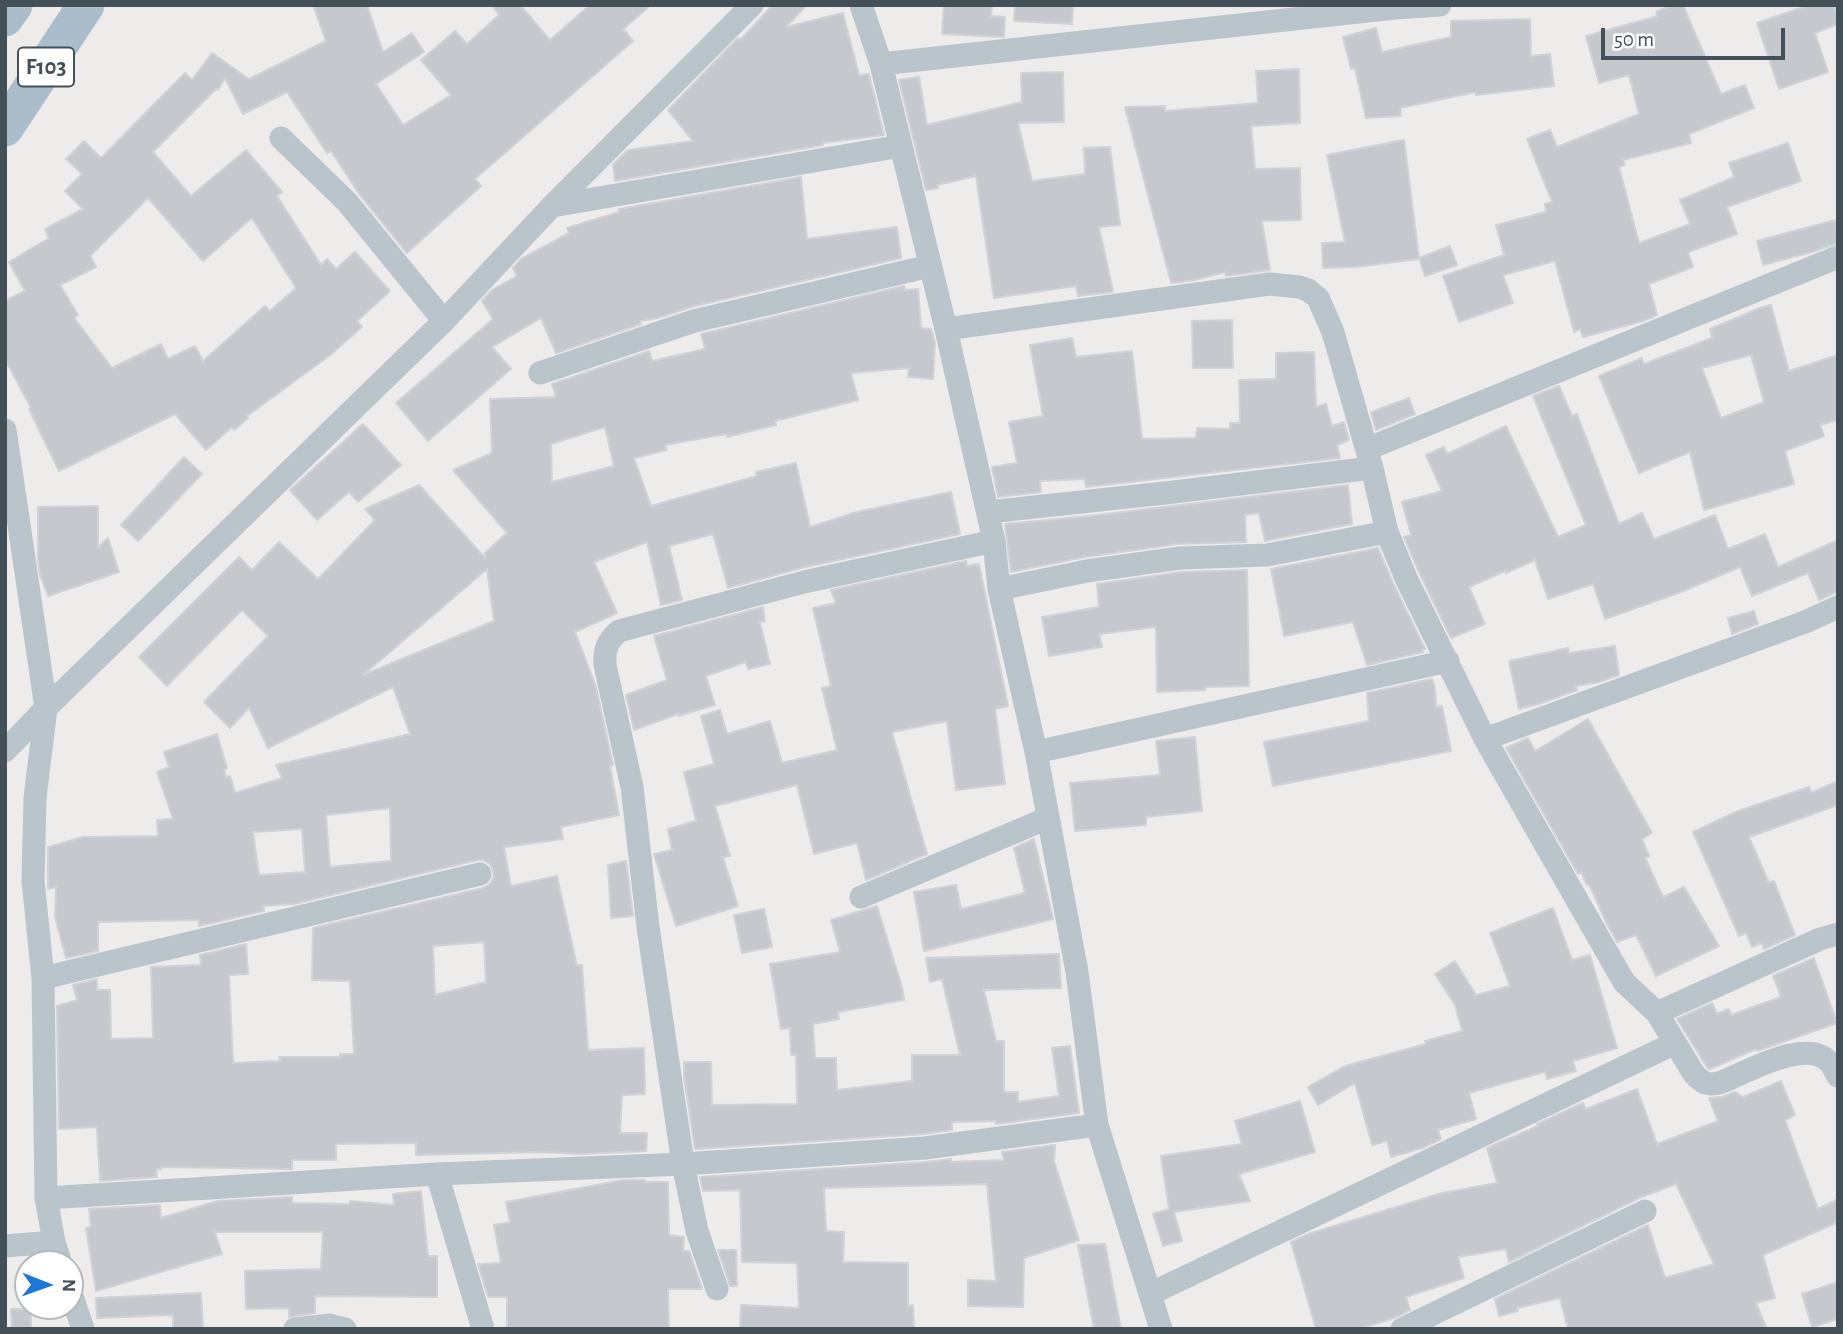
<!DOCTYPE html>
<style>
body{margin:0}
#map{position:relative;width:1843px;height:1334px;overflow:hidden;background:#eeebeb;font-family:"Alegreya Sans",sans-serif}
canvas{display:block}
.frame{position:absolute;inset:0;border:7px solid #445058;pointer-events:none}
.north{position:absolute;left:14px;top:1250px;width:70px;height:70px;box-sizing:border-box;background:#fff;border:2px solid #b4b9bc;border-radius:50%;rotate:91deg;font-size:19px;font-weight:700;line-height:28px;text-align:center;color:#445058}
.north::after{content:'';display:block;margin:auto;width:24px;height:32px;background:#1c78d8;clip-path:polygon(50% 0,100% 100%,50% 72%,0 100%)}
.scale{position:absolute;left:1601px;top:28px;width:184px;height:32px;box-sizing:border-box;border:4px solid #445058;border-top:0;padding-left:9px;font-size:21px;line-height:24px;white-space:nowrap;color:#445058;-webkit-text-stroke:5px #fff;paint-order:stroke}
</style>
<div id="map">
<canvas width="1843" height="1334"></canvas>
<div class="frame"></div>
<div class="north">N</div>
<div class="scale">50 m</div>
</div>
<script>
const ctx = document.querySelector('canvas').getContext('2d');
ctx.lineJoin = 'round';
function fillPath(path, color) {
  ctx.fillStyle = color;
  ctx.fill(path, 'evenodd');
}
function strokePath(path, color, width, dash) {
  ctx.strokeStyle = color;
  ctx.lineWidth = width;
  ctx.lineCap = dash ? 'butt' : 'round';
  ctx.setLineDash(dash || []);
  ctx.stroke(path);
}
function write(font, color, halo, rows, align = 'center') {
  ctx.font = font + ' "Alegreya Sans",sans-serif';
  ctx.lineWidth = 5;
  ctx.setLineDash([]);
  ctx.textBaseline = 'middle';
  ctx.strokeStyle = halo;
  ctx.fillStyle = color;
  for (const [text, x, y, turn = 0] of rows) {
    ctx.save();
    ctx.translate(x, y);
    ctx.rotate((+turn || 0) * Math.PI / 180);
    ctx.textAlign = isNaN(turn) ? turn : align;
    if (halo) ctx.strokeText(text, 0, 0);
    ctx.fillText(text, 0, 0);
    ctx.restore();
  }
}
const building = new Path2D(`
 M 313,5 L 367,5 L 383,52 L 412,33 L 424,52 L 376,84 L 403,125 L 451,95 L 421,60 L 455,31 L 467,44 L 499,15 L 492,5 L 520,5 L 550,40 L 590,5 L 651,5 L 623,29 L 633,41 L 475,179 L 481,186 L 407,253 L 360,195 L 331,151 L 327,153 L 287,92 L 243,114 L 225,78 L 218,90 L 216,89 L 153,152 L 191,196 L 246,150 L 282,192 L 277,196 L 321,265 L 327,259 L 336,269 L 355,252 L 390,291 L 357,321 L 362,327 L 329,356 L 247,416 L 248,418 L 234,430 L 232,427 L 206,450 L 175,414 L 59,471 L 29,409 L 31,408 L 5,359 L 5,301 L 25,291 L 9,262 L 49,238 L 45,229 L 83,209 L 65,191 L 82,174 L 66,159 L 84,141 L 101,158 L 185,73 L 192,80 L 212,53 L 249,79 L 326,41 ZM 148,198 L 203,261 L 252,218 L 296,288 L 270,311 L 265,306 L 203,361 L 195,346 L 168,359 L 161,344 L 112,368 L 74,318 L 78,315 L 60,285 L 96,267 L 90,256 Z
 M 773,5 L 807,5 L 786,27 L 843,13 L 859,75 L 869,74 L 884,135 L 822,143 L 823,145 L 615,181 L 613,164 L 628,150 L 693,141 L 668,110 L 738,38 L 740,40 Z
 M 944,5 L 992,5 L 991,16 L 1005,17 L 1004,37 L 942,34 Z
 M 1015,5 L 1073,5 L 1072,24 L 1014,21 Z
 M 1673,5 L 1683,5 L 1721,94 L 1745,85 L 1754,108 L 1689,134 L 1691,143 L 1623,160 L 1625,165 L 1619,167 L 1639,243 L 1690,224 L 1680,200 L 1734,177 L 1729,163 L 1788,143 L 1801,181 L 1727,207 L 1737,234 L 1688,252 L 1693,267 L 1649,284 L 1657,315 L 1643,321 L 1583,337 L 1580,329 L 1574,332 L 1555,261 L 1503,275 L 1513,303 L 1459,322 L 1443,276 L 1504,255 L 1496,225 L 1546,212 L 1545,204 L 1552,202 L 1527,139 L 1550,130 L 1557,147 L 1639,114 L 1629,75 L 1599,83 L 1586,36 L 1658,16 L 1656,12 Z
 M 1809,5 L 1834,5 L 1838,14 L 1838,24 L 1815,33 L 1828,72 L 1779,89 L 1757,23 Z
 M 1530,19 L 1531,56 L 1550,54 L 1554,86 L 1476,95 L 1476,92 L 1400,108 L 1401,116 L 1366,118 L 1355,68 L 1351,69 L 1343,37 L 1376,28 L 1382,52 L 1451,37 L 1451,21 Z
 M 1299,69 L 1300,123 L 1251,126 L 1255,169 L 1300,168 L 1301,220 L 1262,221 L 1270,270 L 1226,276 L 1225,272 L 1195,280 L 1171,283 L 1125,107 L 1165,106 L 1165,111 L 1258,103 L 1256,71 Z
 M 1063,72 L 1064,122 L 1018,123 L 1032,181 L 1085,174 L 1084,148 L 1110,147 L 1120,225 L 1099,227 L 1113,292 L 1078,296 L 1076,286 L 994,298 L 976,176 L 937,185 L 938,188 L 926,190 L 899,80 L 919,77 L 927,125 L 1022,102 L 1021,73 Z
 M 1404,140 L 1419,258 L 1450,246 L 1457,265 L 1425,276 L 1419,258 L 1419,259 L 1355,267 L 1323,268 L 1322,243 L 1345,242 L 1327,155 Z
 M 801,177 L 807,239 L 897,227 L 901,258 L 691,307 L 658,318 L 640,321 L 641,324 L 556,353 L 541,318 L 492,347 L 511,369 L 428,441 L 396,403 L 493,319 L 482,301 L 492,290 L 517,276 L 513,268 L 521,259 L 569,233 L 567,228 L 619,212 L 619,209 Z
 M 1835,220 L 1838,232 L 1838,243 L 1812,252 L 1763,265 L 1757,241 Z
 M 904,286 L 905,290 L 918,289 L 921,328 L 931,329 L 935,342 L 933,379 L 908,377 L 909,368 L 851,373 L 858,400 L 775,421 L 776,425 L 727,437 L 726,434 L 665,445 L 667,450 L 634,458 L 651,506 L 757,476 L 756,472 L 796,463 L 810,527 L 857,512 L 951,492 L 960,534 L 801,568 L 728,588 L 713,534 L 669,546 L 682,600 L 661,605 L 647,542 L 594,562 L 617,613 L 575,632 L 596,687 L 613,765 L 610,766 L 619,815 L 561,827 L 563,839 L 504,847 L 511,886 L 557,876 L 577,966 L 582,965 L 588,1050 L 644,1048 L 645,1094 L 622,1095 L 620,1133 L 647,1133 L 646,1151 L 582,1154 L 542,1152 L 416,1155 L 416,1143 L 336,1144 L 336,1160 L 292,1160 L 292,1169 L 161,1167 L 161,1169 L 156,1169 L 157,1177 L 100,1181 L 97,1127 L 59,1129 L 57,1006 L 77,1000 L 73,985 L 97,979 L 97,990 L 110,990 L 111,1039 L 153,1038 L 151,967 L 201,965 L 200,955 L 246,944 L 248,974 L 229,975 L 233,1063 L 280,1061 L 279,1057 L 340,1057 L 340,1054 L 354,1054 L 350,981 L 312,980 L 313,928 L 483,888 L 490,884 L 494,877 L 493,870 L 490,864 L 483,860 L 477,860 L 294,904 L 263,906 L 264,911 L 199,926 L 199,920 L 98,922 L 98,951 L 66,958 L 55,917 L 56,887 L 48,889 L 48,847 L 83,837 L 158,836 L 157,820 L 173,819 L 157,772 L 169,767 L 164,752 L 217,734 L 227,768 L 224,770 L 226,777 L 230,776 L 235,793 L 282,778 L 276,765 L 410,734 L 393,687 L 268,748 L 249,708 L 230,728 L 204,702 L 268,636 L 242,610 L 167,686 L 139,657 L 239,557 L 252,570 L 279,542 L 318,579 L 375,520 L 365,509 L 419,485 L 486,559 L 485,553 L 507,533 L 453,470 L 492,453 L 490,399 L 556,397 L 552,384 L 649,351 L 652,361 L 705,349 L 701,334 ZM 605,427 L 614,466 L 552,482 L 551,444 ZM 487,569 L 494,621 L 363,675 ZM 390,808 L 391,861 L 330,867 L 326,815 ZM 302,829 L 305,872 L 259,875 L 253,832 ZM 484,942 L 486,982 L 435,995 L 433,946 Z
 M 1771,305 L 1789,371 L 1838,355 L 1838,420 L 1820,425 L 1824,436 L 1785,451 L 1794,484 L 1704,510 L 1690,452 L 1639,473 L 1599,376 L 1642,358 L 1644,364 L 1712,338 L 1710,329 L 1760,308 ZM 1751,355 L 1764,402 L 1721,418 L 1702,368 Z
 M 1232,320 L 1233,368 L 1193,368 L 1192,321 Z
 M 1072,338 L 1076,357 L 1132,351 L 1142,439 L 1196,438 L 1197,428 L 1230,429 L 1230,423 L 1240,423 L 1239,380 L 1276,379 L 1276,353 L 1314,352 L 1316,407 L 1326,404 L 1332,426 L 1344,422 L 1349,440 L 1337,445 L 1340,458 L 1086,487 L 1085,479 L 1040,481 L 1041,492 L 998,497 L 992,467 L 1017,463 L 1009,422 L 1043,416 L 1030,345 Z
 M 1559,386 L 1572,416 L 1577,414 L 1619,524 L 1642,513 L 1654,539 L 1715,515 L 1728,549 L 1765,534 L 1778,567 L 1838,540 L 1838,591 L 1819,600 L 1808,573 L 1752,596 L 1740,567 L 1681,592 L 1605,619 L 1593,584 L 1548,599 L 1535,560 L 1506,573 L 1505,571 L 1469,587 L 1485,624 L 1451,638 L 1419,572 L 1404,537 L 1411,535 L 1402,502 L 1442,491 L 1426,455 L 1444,447 L 1447,454 L 1506,426 L 1558,537 L 1586,525 L 1533,396 Z
 M 1409,398 L 1415,414 L 1376,430 L 1371,412 Z
 M 363,424 L 401,465 L 358,502 L 349,492 L 317,520 L 290,490 Z
 M 184,457 L 202,474 L 138,541 L 121,525 Z
 M 1348,485 L 1352,524 L 1265,541 L 1259,513 L 1245,515 L 1246,542 L 1178,544 L 1085,557 L 1011,572 L 1005,524 L 1089,516 Z
 M 98,506 L 98,548 L 108,538 L 119,572 L 48,596 L 40,575 L 38,561 L 38,507 Z
 M 1378,548 L 1393,583 L 1425,649 L 1422,650 L 1423,652 L 1367,665 L 1353,622 L 1284,636 L 1271,569 Z
 M 966,561 L 967,566 L 979,564 L 1008,706 L 995,709 L 1005,784 L 956,790 L 947,721 L 892,732 L 927,854 L 866,880 L 857,843 L 814,854 L 797,785 L 715,806 L 730,856 L 723,857 L 738,906 L 676,926 L 654,854 L 672,850 L 668,829 L 696,821 L 684,772 L 714,764 L 701,716 L 720,710 L 727,734 L 770,721 L 782,763 L 837,750 L 822,688 L 831,686 L 813,608 L 836,603 L 831,590 Z
 M 1247,570 L 1249,686 L 1205,687 L 1205,690 L 1157,692 L 1156,627 L 1099,634 L 1102,647 L 1049,656 L 1042,617 L 1099,607 L 1097,584 L 1181,572 Z
 M 763,607 L 765,621 L 760,622 L 770,664 L 748,669 L 746,662 L 706,676 L 715,705 L 678,716 L 678,714 L 634,730 L 626,695 L 667,680 L 654,636 Z
 M 1754,611 L 1758,624 L 1732,634 L 1728,618 Z
 M 1615,646 L 1619,675 L 1599,682 L 1576,686 L 1577,690 L 1539,704 L 1519,709 L 1509,661 L 1568,648 L 1569,653 Z
 M 1432,679 L 1435,688 L 1436,707 L 1442,706 L 1451,751 L 1273,786 L 1264,742 L 1369,721 L 1367,693 Z
 M 1588,719 L 1652,833 L 1642,839 L 1649,856 L 1645,858 L 1663,897 L 1684,887 L 1719,946 L 1656,976 L 1636,935 L 1617,942 L 1607,924 L 1589,884 L 1587,885 L 1581,872 L 1578,874 L 1506,748 L 1528,738 L 1535,751 Z
 M 1195,737 L 1202,811 L 1146,817 L 1146,825 L 1075,831 L 1070,783 L 1160,775 L 1156,741 Z
 M 1838,781 L 1838,805 L 1749,837 L 1769,883 L 1774,881 L 1795,935 L 1764,949 L 1762,943 L 1752,947 L 1746,933 L 1739,936 L 1693,832 L 1738,811 L 1809,787 L 1811,793 Z
 M 1034,839 L 1053,919 L 924,951 L 914,892 L 956,885 L 961,909 L 1025,893 L 1014,848 Z
 M 626,861 L 633,916 L 611,918 L 608,865 Z
 M 877,906 L 902,987 L 904,1000 L 838,1012 L 839,1019 L 813,1024 L 815,1058 L 836,1058 L 837,1090 L 912,1081 L 912,1055 L 960,1055 L 942,979 L 930,982 L 926,958 L 1059,954 L 1061,988 L 984,990 L 996,1041 L 1004,1041 L 1004,1092 L 1018,1092 L 1018,1102 L 1059,1096 L 1052,1048 L 1070,1046 L 1079,1113 L 996,1124 L 996,1121 L 952,1122 L 952,1130 L 924,1134 L 695,1149 L 684,1077 L 684,1062 L 711,1062 L 712,1105 L 797,1104 L 796,1055 L 791,1055 L 790,1028 L 781,1029 L 770,964 L 840,952 L 831,920 Z
 M 1553,908 L 1572,960 L 1590,955 L 1617,1048 L 1573,1061 L 1576,1071 L 1547,1079 L 1545,1072 L 1469,1093 L 1476,1119 L 1438,1130 L 1441,1139 L 1422,1148 L 1391,1157 L 1387,1141 L 1372,1145 L 1355,1083 L 1318,1105 L 1308,1087 L 1345,1066 L 1426,1044 L 1425,1041 L 1462,1031 L 1455,1005 L 1435,974 L 1455,961 L 1476,995 L 1510,986 L 1490,933 Z
 M 764,909 L 772,947 L 742,953 L 734,915 Z
 M 1814,958 L 1837,1023 L 1757,1051 L 1756,1049 L 1710,1069 L 1707,1067 L 1677,1019 L 1712,1003 L 1717,1014 L 1729,1009 L 1731,1015 L 1781,997 L 1773,976 Z
 M 1781,1081 L 1795,1115 L 1785,1120 L 1818,1209 L 1838,1199 L 1838,1222 L 1763,1255 L 1775,1298 L 1756,1303 L 1767,1329 L 1568,1329 L 1560,1298 L 1517,1308 L 1518,1311 L 1499,1316 L 1495,1299 L 1648,1225 L 1665,1278 L 1714,1264 L 1676,1184 L 1639,1198 L 1509,1262 L 1506,1249 L 1458,1257 L 1464,1278 L 1406,1297 L 1410,1310 L 1394,1318 L 1358,1329 L 1316,1329 L 1291,1242 L 1308,1234 L 1442,1193 L 1497,1183 L 1487,1148 L 1538,1126 L 1537,1124 L 1583,1103 L 1586,1109 L 1637,1089 L 1657,1144 L 1718,1121 L 1709,1098 L 1722,1097 L 1735,1092 L 1743,1097 Z
 M 1300,1101 L 1315,1152 L 1239,1174 L 1250,1201 L 1174,1212 L 1182,1241 L 1163,1246 L 1153,1214 L 1169,1209 L 1161,1156 L 1242,1144 L 1235,1121 Z
 M 1055,1145 L 1054,1161 L 1079,1240 L 1024,1258 L 1023,1307 L 968,1306 L 968,1280 L 996,1281 L 987,1184 L 824,1188 L 826,1231 L 844,1232 L 843,1262 L 908,1263 L 908,1306 L 913,1305 L 914,1329 L 740,1329 L 741,1305 L 799,1308 L 797,1263 L 742,1262 L 740,1190 L 703,1191 L 700,1177 L 926,1162 L 951,1159 L 951,1162 L 1004,1160 L 1002,1152 Z
 M 623,1180 L 645,1180 L 645,1182 L 668,1182 L 669,1235 L 684,1237 L 683,1251 L 689,1251 L 702,1288 L 701,1289 L 668,1289 L 669,1329 L 507,1329 L 507,1297 L 488,1297 L 478,1264 L 501,1263 L 494,1225 L 510,1222 L 506,1202 Z
 M 421,1191 L 428,1256 L 437,1256 L 437,1297 L 315,1296 L 315,1313 L 289,1317 L 289,1308 L 246,1309 L 245,1271 L 321,1269 L 323,1232 L 215,1232 L 222,1254 L 96,1291 L 86,1228 L 91,1227 L 89,1209 L 160,1205 L 161,1218 L 218,1201 L 292,1197 L 292,1203 L 350,1204 L 350,1201 L 394,1205 L 393,1194 Z
 M 1105,1244 L 1121,1329 L 1094,1329 L 1078,1245 Z
 M 718,1250 L 736,1250 L 737,1286 L 730,1286 Z
 M 1838,1282 L 1838,1319 L 1812,1327 L 1802,1294 Z
 M 201,1293 L 203,1329 L 173,1329 L 173,1315 L 97,1318 L 96,1298 Z
 M 11,1309 L 31,1309 L 31,1329 L 12,1329 Z`);
const street = new Path2D(`
 M 861,5 L 881,64 L 946,329 L 994,541 L 999,589 L 1036,752 L 1077,972 L 1097,1125 L 1161,1329
 M 881,64 L 1395,8 L 1440,5
 M 281,138 L 347,202 L 444,321
 M 552,206 L 901,146
 M 946,329 L 1269,284 L 1299,287 L 1308,290 L 1318,298 L 1333,332 L 1372,468 L 1387,532 L 1406,578 L 1485,739 L 1624,982 L 1657,1013 L 1694,1074 C 1703,1084 1710,1086 1722,1082 C 1747,1072 1807,1037 1829,1062 C 1833,1065 1835,1072 1838,1076
 M 540,373 L 694,321 L 930,266
 M 5,430 L 46,708 L 35,798 L 33,881 L 43,978 L 46,1198 L 54,1242 L 61,1264
 M 1367,449 L 1838,257
 M 988,512 L 1174,492 L 1372,468
 M 999,589 L 1087,571 L 1180,558 L 1267,555 L 1387,532
 M 1485,739 L 1805,622 L 1838,607
 M 5,751 L 46,708 L 444,321 L 552,206 L 752,5
 M 1036,752 L 1448,661
 M 861,897 L 1048,818
 M 43,978 L 480,874
 M 1657,1013 L 1820,939 L 1838,934
 M 437,1174 L 483,1329
 M 46,1198 L 437,1174 L 683,1164 L 925,1148 L 1097,1125
 M 5,1246 L 54,1242
 M 717,1289 L 697,1231 L 683,1164 L 648,927 L 632,787 L 605,665 C 604,650 607,641 619,631 L 804,582 L 994,541
 M 70,1290 L 83,1329
 M 1150,1294 L 1675,1043
 M 295,1329 L 330,1325 L 345,1329
 M 1402,1329 L 1645,1211`);
const primary = new Path2D(`
 M 5,18 L 14,5
 M 5,128 L 86,5`);
const shields = [
 [46,67,56]
];
const shieldNames = [
 ["F103",46,67]
];
fillPath(building, '#c5c9ce');
strokePath(building, '#cfd2d7', 2);
strokePath(street, '#b9c4cb', 23);
strokePath(primary, '#abbccb', 37);
for (const [x, y, w] of shields) {
  const box = new Path2D();
  box.roundRect(x - w / 2, y - 19.5, w, 39, 5);
  ctx.fillStyle = '#fff';
  ctx.fill(box);
  strokePath(box, '#445058', 2);
}
write('bold 23px', '#445058', null, shieldNames);
</script>
